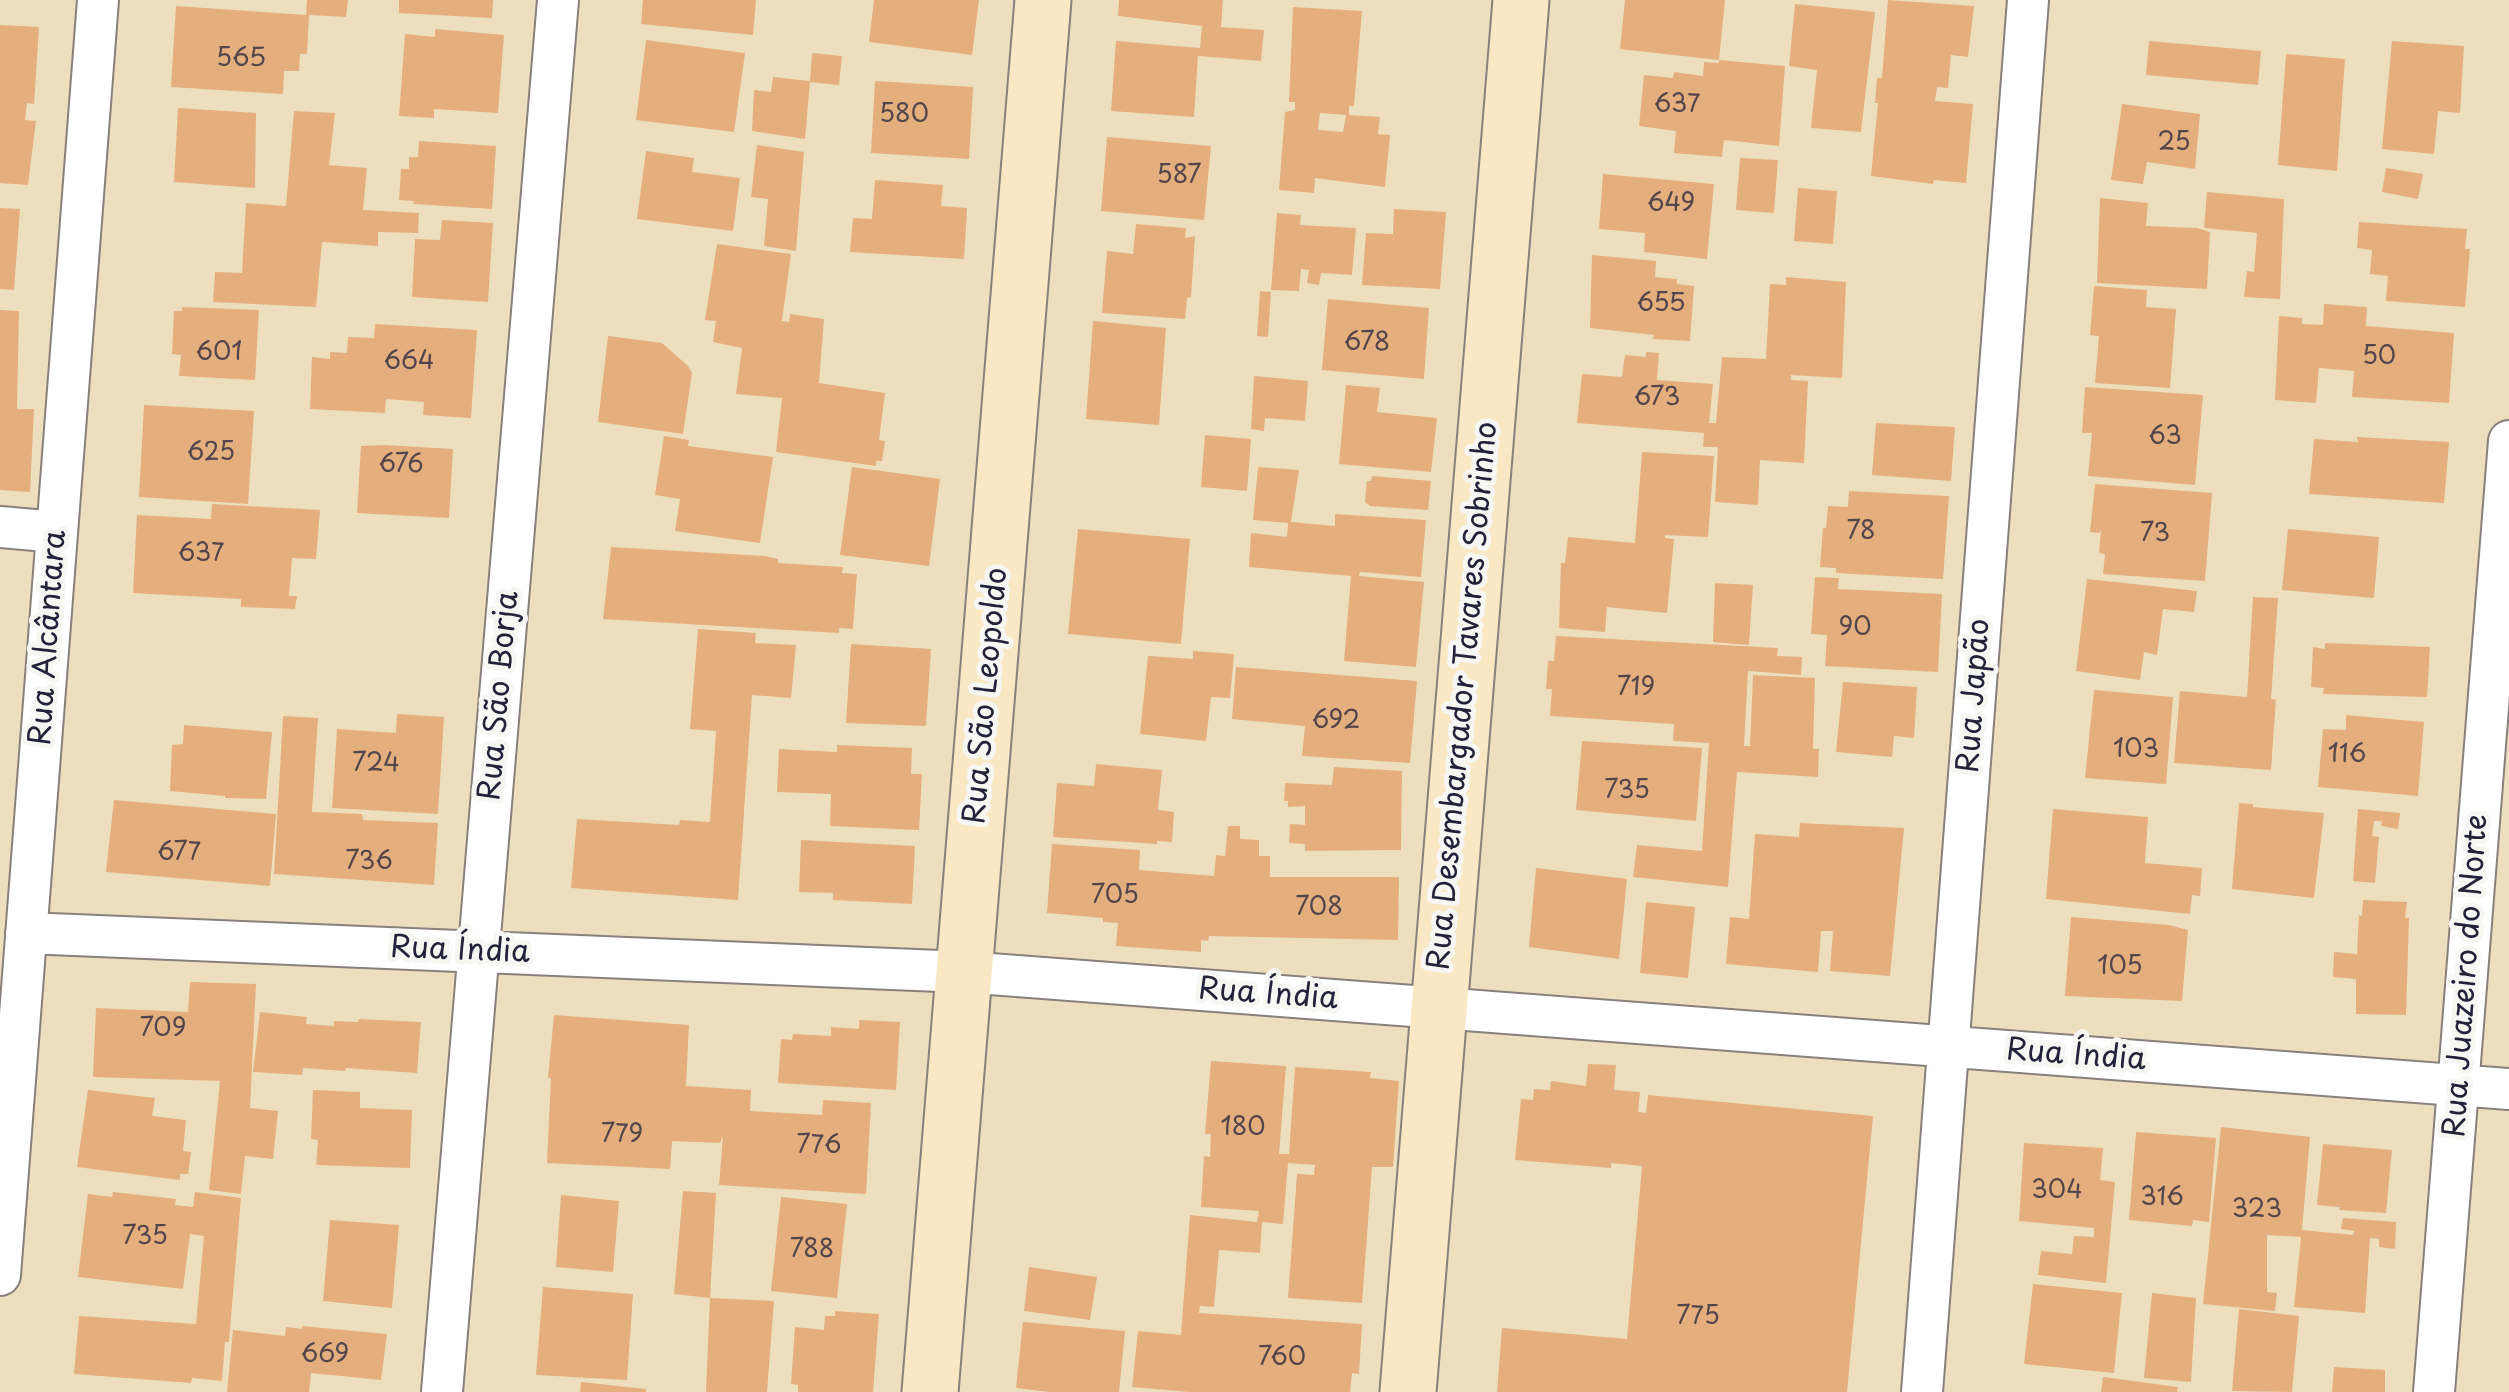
<!DOCTYPE html>
<meta charset="utf-8">
<style>
body{margin:0}
canvas{display:block;background:#eddfbe}
</style>
<canvas width="2509" height="1392"></canvas>
<script>
const ctx = document.querySelector('canvas').getContext('2d');
ctx.lineJoin = 'round';
function fillPath(path, color) {
  ctx.fillStyle = color;
  ctx.fill(path, 'evenodd');
}
function strokePath(path, color, width, dash) {
  ctx.strokeStyle = color;
  ctx.lineWidth = width;
  ctx.lineCap = dash ? 'butt' : 'round';
  ctx.setLineDash(dash || []);
  ctx.stroke(path);
}
function write(font, color, halo, rows, align = 'center') {
  ctx.font = font + ' "Playpen Sans",sans-serif';
  ctx.lineWidth = 10;
  ctx.setLineDash([]);
  ctx.textBaseline = 'middle';
  ctx.strokeStyle = halo;
  ctx.fillStyle = color;
  for (const [text, x, y, turn = 0] of rows) {
    ctx.save();
    ctx.translate(x, y);
    ctx.rotate((+turn || 0) * Math.PI / 180);
    ctx.textAlign = isNaN(turn) ? turn : align;
    if (halo) ctx.strokeText(text, 0, 0);
    ctx.fillText(text, 0, 0);
    ctx.restore();
  }
}
const building = new Path2D(`
 M 307,0 L 348,0 L 346,17 L 309,15 L 307,54 L 300,54 L 299,71 L 284,71 L 283,94 L 171,87 L 176,6 L 306,15 Z
 M 399,0 L 493,0 L 492,18 L 399,13 Z
 M 643,0 L 756,0 L 753,35 L 641,24 Z
 M 874,0 L 979,0 L 972,55 L 869,42 Z
 M 1119,0 L 1223,0 L 1221,27 L 1264,30 L 1261,61 L 1198,56 L 1194,117 L 1111,111 L 1116,41 L 1200,48 L 1202,26 L 1118,16 Z
 M 1625,0 L 1725,0 L 1719,60 L 1620,49 Z
 M 1888,0 L 1974,6 L 1968,57 L 1951,55 L 1948,88 L 1937,87 L 1935,101 L 1973,104 L 1966,183 L 1934,180 L 1933,184 L 1871,176 L 1878,103 L 1875,103 L 1877,78 L 1882,78 Z
 M 1795,4 L 1875,12 L 1861,132 L 1811,128 L 1817,70 L 1789,66 Z
 M 1293,7 L 1362,11 L 1354,106 L 1349,106 L 1349,115 L 1380,117 L 1378,134 L 1390,135 L 1385,187 L 1315,178 L 1314,193 L 1279,190 L 1285,112 L 1295,110 L 1295,102 L 1289,102 ZM 1320,113 L 1346,115 L 1343,132 L 1318,130 Z
 M 0,25 L 39,27 L 34,104 L 27,103 L 25,120 L 36,121 L 28,185 L 0,183 Z
 M 435,29 L 504,35 L 498,113 L 434,109 L 434,118 L 399,116 L 405,34 L 435,37 Z
 M 646,40 L 745,53 L 734,132 L 636,120 Z
 M 2149,41 L 2261,51 L 2258,85 L 2146,75 Z
 M 2392,41 L 2464,46 L 2460,113 L 2438,111 L 2434,154 L 2382,149 Z
 M 812,53 L 842,56 L 839,85 L 810,82 Z
 M 2286,54 L 2345,59 L 2337,171 L 2278,165 Z
 M 1719,60 L 1785,66 L 1779,146 L 1724,140 L 1722,157 L 1674,153 L 1676,131 L 1639,126 L 1644,75 L 1673,78 L 1674,72 L 1703,76 L 1704,62 L 1719,63 Z
 M 773,77 L 810,81 L 805,139 L 752,131 L 754,90 L 771,92 Z
 M 875,81 L 973,87 L 969,159 L 871,153 Z
 M 2122,104 L 2200,114 L 2195,169 L 2147,162 L 2143,184 L 2111,180 Z
 M 178,108 L 256,113 L 255,188 L 174,182 Z
 M 294,111 L 335,113 L 329,165 L 367,168 L 363,210 L 419,213 L 418,233 L 378,232 L 378,246 L 322,242 L 316,307 L 213,302 L 215,272 L 242,273 L 246,203 L 286,206 Z
 M 1107,137 L 1211,146 L 1204,220 L 1101,211 Z
 M 419,141 L 496,146 L 492,209 L 413,204 L 414,201 L 399,200 L 401,169 L 409,169 L 409,157 L 418,157 Z
 M 757,145 L 804,152 L 796,251 L 764,246 L 768,199 L 751,197 Z
 M 646,151 L 694,158 L 692,172 L 740,178 L 733,231 L 637,219 Z
 M 1740,158 L 1778,160 L 1774,213 L 1736,210 Z
 M 2386,168 L 2423,174 L 2418,199 L 2382,192 Z
 M 1603,174 L 1714,184 L 1707,259 L 1644,252 L 1645,233 L 1599,229 Z
 M 875,180 L 943,185 L 941,206 L 967,208 L 964,259 L 850,252 L 853,218 L 872,219 Z
 M 1798,188 L 1837,191 L 1833,244 L 1794,241 Z
 M 2207,192 L 2284,199 L 2280,299 L 2244,297 L 2247,271 L 2254,272 L 2257,233 L 2204,228 Z
 M 2100,198 L 2148,203 L 2146,226 L 2197,228 L 2210,232 L 2207,289 L 2097,283 Z
 M 0,208 L 20,209 L 14,290 L 0,289 Z
 M 1394,209 L 1446,212 L 1440,289 L 1362,285 L 1366,233 L 1393,234 Z
 M 1277,213 L 1301,215 L 1300,225 L 1356,228 L 1352,275 L 1321,273 L 1319,285 L 1307,283 L 1309,270 L 1301,269 L 1299,291 L 1271,290 Z
 M 442,220 L 493,223 L 488,302 L 412,297 L 415,239 L 440,240 Z
 M 2359,222 L 2467,229 L 2465,249 L 2470,249 L 2465,307 L 2386,301 L 2388,276 L 2370,274 L 2372,250 L 2357,248 Z
 M 1136,224 L 1186,228 L 1185,238 L 1195,236 L 1191,297 L 1187,298 L 1185,319 L 1102,313 L 1107,251 L 1133,254 Z
 M 717,244 L 791,254 L 782,321 L 789,322 L 790,314 L 824,319 L 819,383 L 885,393 L 879,440 L 885,441 L 882,461 L 876,461 L 876,466 L 776,452 L 782,398 L 736,394 L 742,348 L 713,342 L 716,321 L 705,320 Z
 M 1592,255 L 1656,261 L 1655,277 L 1677,279 L 1677,284 L 1694,286 L 1690,341 L 1653,339 L 1654,335 L 1590,328 Z
 M 1786,277 L 1846,282 L 1842,378 L 1791,375 L 1791,380 L 1808,381 L 1804,463 L 1760,460 L 1758,505 L 1715,502 L 1718,447 L 1703,447 L 1704,433 L 1577,423 L 1582,374 L 1622,377 L 1625,355 L 1646,357 L 1646,352 L 1659,353 L 1657,380 L 1713,384 L 1709,423 L 1716,423 L 1722,357 L 1766,359 L 1770,284 L 1786,285 Z
 M 2094,286 L 2147,290 L 2146,307 L 2176,309 L 2170,388 L 2095,383 L 2099,336 L 2090,335 Z
 M 1260,291 L 1271,292 L 1268,337 L 1257,336 Z
 M 1328,299 L 1429,308 L 1424,379 L 1322,370 Z
 M 2324,304 L 2367,307 L 2366,326 L 2454,333 L 2449,403 L 2352,397 L 2354,371 L 2319,368 L 2316,403 L 2275,400 L 2279,316 L 2302,318 L 2302,324 L 2323,325 Z
 M 182,307 L 259,310 L 255,380 L 179,376 L 181,355 L 172,354 L 174,311 L 182,311 Z
 M 0,310 L 19,311 L 17,409 L 34,409 L 30,492 L 0,490 Z
 M 1093,321 L 1166,328 L 1159,425 L 1086,419 Z
 M 375,324 L 477,330 L 471,418 L 423,415 L 424,402 L 386,399 L 385,413 L 310,409 L 312,357 L 330,359 L 330,352 L 347,353 L 348,337 L 374,338 Z
 M 608,336 L 662,343 L 688,366 L 692,373 L 683,434 L 598,422 Z
 M 1254,376 L 1308,381 L 1305,421 L 1265,418 L 1264,431 L 1251,429 Z
 M 1346,385 L 1380,388 L 1377,412 L 1437,418 L 1431,472 L 1339,464 Z
 M 2085,387 L 2203,395 L 2195,485 L 2088,476 L 2092,433 L 2082,433 Z
 M 144,405 L 254,411 L 248,504 L 139,497 Z
 M 1876,423 L 1955,427 L 1951,481 L 1872,475 Z
 M 1205,435 L 1251,439 L 1247,491 L 1201,487 Z
 M 664,436 L 689,440 L 688,446 L 773,457 L 760,543 L 675,531 L 680,499 L 655,495 Z
 M 2357,437 L 2449,442 L 2444,503 L 2309,494 L 2314,439 L 2358,442 Z
 M 384,445 L 453,449 L 449,518 L 357,513 L 361,446 Z
 M 1642,452 L 1714,456 L 1708,537 L 1665,535 L 1665,538 L 1674,539 L 1667,613 L 1607,607 L 1605,632 L 1559,628 L 1561,563 L 1565,563 L 1568,537 L 1635,543 Z
 M 852,467 L 940,479 L 929,566 L 840,555 Z
 M 1258,467 L 1299,470 L 1291,522 L 1335,526 L 1335,514 L 1426,520 L 1421,577 L 1360,572 L 1359,576 L 1424,582 L 1416,667 L 1344,661 L 1351,576 L 1249,567 L 1251,533 L 1287,537 L 1288,523 L 1253,520 Z
 M 1372,476 L 1431,481 L 1428,510 L 1370,506 L 1365,502 L 1367,481 L 1371,481 Z
 M 2095,484 L 2212,493 L 2205,581 L 2103,574 L 2105,554 L 2099,553 L 2101,530 L 2099,533 L 2090,532 Z
 M 1849,491 L 1949,496 L 1943,579 L 1836,573 L 1836,568 L 1820,567 L 1823,528 L 1826,528 L 1828,506 L 1848,507 Z
 M 212,504 L 320,510 L 316,559 L 292,558 L 289,596 L 297,596 L 295,609 L 241,607 L 241,599 L 133,593 L 137,515 L 211,519 Z
 M 1078,529 L 1190,539 L 1181,644 L 1068,634 Z
 M 2288,529 L 2379,537 L 2374,598 L 2282,590 Z
 M 611,547 L 765,556 L 778,559 L 778,563 L 843,567 L 842,573 L 857,574 L 853,629 L 839,628 L 839,633 L 603,619 Z
 M 1815,577 L 1839,578 L 1838,589 L 1942,594 L 1938,672 L 1825,666 L 1827,635 L 1811,634 Z
 M 2087,579 L 2197,591 L 2194,612 L 2163,609 L 2157,655 L 2144,652 L 2140,680 L 2076,671 Z
 M 1715,583 L 1753,585 L 1749,645 L 1713,642 Z
 M 2253,597 L 2278,598 L 2271,699 L 2276,699 L 2271,770 L 2174,763 L 2180,691 L 2247,697 Z
 M 698,629 L 756,633 L 755,643 L 796,645 L 791,698 L 752,695 L 738,900 L 571,888 L 577,819 L 679,825 L 680,820 L 710,822 L 716,731 L 690,729 Z
 M 1556,636 L 1778,648 L 1777,656 L 1802,657 L 1801,675 L 1748,671 L 1744,746 L 1750,746 L 1753,675 L 1815,678 L 1813,749 L 1819,749 L 1818,777 L 1737,772 L 1728,887 L 1633,877 L 1637,845 L 1702,851 L 1709,743 L 1673,741 L 1674,724 L 1550,716 L 1552,689 L 1546,689 L 1548,661 L 1554,661 Z
 M 2325,643 L 2430,647 L 2427,697 L 2323,694 L 2324,688 L 2311,687 L 2313,647 L 2325,649 Z
 M 851,644 L 931,649 L 926,726 L 846,723 Z
 M 1193,651 L 1234,654 L 1230,698 L 1211,697 L 1206,741 L 1140,734 L 1148,656 L 1193,659 Z
 M 1236,667 L 1417,681 L 1410,763 L 1302,756 L 1305,726 L 1232,719 Z
 M 1843,682 L 1917,687 L 1914,738 L 1894,736 L 1892,757 L 1836,752 Z
 M 2094,690 L 2173,697 L 2166,784 L 2085,778 Z
 M 397,714 L 444,717 L 438,814 L 332,808 L 337,729 L 396,733 Z
 M 2346,715 L 2424,722 L 2418,796 L 2318,787 L 2323,729 L 2346,730 Z
 M 283,716 L 318,718 L 312,812 L 362,814 L 363,820 L 438,823 L 434,885 L 274,874 Z
 M 184,725 L 272,732 L 266,799 L 225,798 L 225,796 L 170,791 L 172,745 L 183,744 Z
 M 1582,741 L 1702,748 L 1696,821 L 1576,810 Z
 M 837,745 L 912,748 L 911,774 L 922,774 L 919,830 L 830,826 L 831,794 L 777,792 L 779,749 L 837,752 Z
 M 1096,764 L 1162,770 L 1158,810 L 1174,812 L 1172,842 L 1157,841 L 1157,844 L 1053,837 L 1057,783 L 1094,786 Z
 M 1334,767 L 1402,771 L 1401,850 L 1305,851 L 1305,844 L 1289,843 L 1290,824 L 1305,825 L 1305,806 L 1288,807 L 1288,801 L 1284,801 L 1285,783 L 1332,785 Z
 M 114,800 L 276,814 L 270,886 L 106,872 Z
 M 2239,803 L 2253,804 L 2253,807 L 2324,813 L 2314,898 L 2232,889 Z
 M 2053,809 L 2148,817 L 2145,863 L 2202,868 L 2200,896 L 2192,895 L 2190,914 L 2046,899 Z
 M 2358,809 L 2400,813 L 2398,829 L 2381,826 L 2382,821 L 2374,821 L 2372,836 L 2379,837 L 2375,883 L 2353,881 Z
 M 1800,823 L 1904,828 L 1890,976 L 1830,971 L 1833,931 L 1821,931 L 1818,972 L 1726,964 L 1730,917 L 1749,919 L 1755,834 L 1799,837 Z
 M 1228,826 L 1240,826 L 1240,839 L 1259,840 L 1259,856 L 1270,856 L 1270,877 L 1399,877 L 1398,940 L 1209,936 L 1208,941 L 1201,940 L 1201,952 L 1116,946 L 1118,923 L 1103,922 L 1103,918 L 1047,913 L 1052,844 L 1140,850 L 1139,870 L 1214,876 L 1216,855 L 1225,856 Z
 M 801,840 L 915,846 L 912,904 L 833,900 L 833,893 L 799,892 Z
 M 1536,868 L 1627,879 L 1619,959 L 1529,947 Z
 M 2363,900 L 2407,902 L 2405,918 L 2409,918 L 2406,1015 L 2356,1014 L 2356,979 L 2333,977 L 2334,952 L 2357,954 L 2359,915 L 2362,916 Z
 M 1646,902 L 1695,907 L 1688,978 L 1640,973 Z
 M 2071,917 L 2169,925 L 2188,930 L 2182,1001 L 2065,996 Z
 M 190,982 L 256,984 L 250,1108 L 278,1111 L 273,1159 L 245,1156 L 241,1194 L 209,1190 L 220,1081 L 93,1077 L 96,1008 L 188,1012 Z
 M 260,1012 L 307,1017 L 306,1024 L 334,1026 L 334,1021 L 358,1022 L 359,1019 L 421,1022 L 417,1073 L 346,1068 L 345,1071 L 303,1068 L 302,1075 L 253,1072 Z
 M 554,1015 L 689,1025 L 686,1086 L 751,1090 L 750,1111 L 822,1115 L 823,1100 L 871,1103 L 866,1194 L 719,1185 L 723,1136 L 720,1143 L 672,1141 L 670,1169 L 547,1163 L 551,1078 L 548,1078 Z
 M 859,1020 L 900,1022 L 896,1090 L 778,1083 L 781,1039 L 792,1040 L 793,1034 L 831,1036 L 831,1027 L 859,1029 Z
 M 1211,1061 L 1286,1066 L 1279,1154 L 1289,1154 L 1295,1067 L 1371,1072 L 1370,1078 L 1399,1081 L 1393,1167 L 1372,1167 L 1362,1303 L 1288,1298 L 1297,1174 L 1314,1175 L 1315,1165 L 1288,1163 L 1283,1224 L 1262,1222 L 1260,1253 L 1219,1250 L 1214,1307 L 1200,1306 L 1199,1313 L 1362,1324 L 1359,1374 L 1352,1373 L 1350,1392 L 1189,1392 L 1132,1387 L 1138,1331 L 1181,1335 L 1190,1215 L 1257,1222 L 1259,1211 L 1201,1207 L 1204,1156 L 1210,1157 L 1211,1134 L 1205,1134 Z
 M 1588,1064 L 1616,1065 L 1614,1090 L 1640,1092 L 1638,1112 L 1646,1113 L 1648,1095 L 1873,1116 L 1847,1392 L 1497,1392 L 1502,1328 L 1627,1339 L 1642,1166 L 1611,1163 L 1611,1168 L 1515,1160 L 1521,1099 L 1533,1100 L 1534,1089 L 1550,1090 L 1551,1081 L 1586,1086 Z
 M 88,1090 L 155,1098 L 152,1116 L 186,1120 L 183,1151 L 191,1152 L 188,1174 L 180,1174 L 180,1180 L 77,1167 Z
 M 313,1090 L 360,1092 L 360,1108 L 412,1110 L 410,1168 L 316,1165 L 318,1140 L 311,1139 Z
 M 2221,1127 L 2310,1137 L 2302,1230 L 2353,1235 L 2354,1231 L 2341,1229 L 2343,1218 L 2396,1222 L 2395,1249 L 2379,1247 L 2379,1239 L 2370,1238 L 2365,1313 L 2294,1307 L 2301,1237 L 2267,1235 L 2267,1292 L 2277,1293 L 2275,1311 L 2203,1304 Z
 M 2136,1132 L 2216,1138 L 2209,1222 L 2193,1220 L 2192,1226 L 2129,1220 Z
 M 2024,1143 L 2103,1148 L 2100,1180 L 2115,1182 L 2106,1283 L 2038,1275 L 2041,1251 L 2072,1254 L 2074,1236 L 2094,1237 L 2094,1228 L 2019,1221 Z
 M 2323,1144 L 2392,1150 L 2386,1213 L 2339,1210 L 2340,1207 L 2317,1205 Z
 M 683,1191 L 716,1193 L 710,1298 L 674,1294 Z
 M 113,1192 L 176,1199 L 175,1205 L 193,1207 L 195,1192 L 241,1198 L 229,1342 L 225,1342 L 222,1381 L 192,1378 L 191,1383 L 74,1374 L 79,1316 L 196,1324 L 204,1236 L 190,1234 L 183,1289 L 78,1277 L 88,1194 L 112,1197 Z
 M 561,1195 L 619,1201 L 613,1272 L 556,1267 Z
 M 781,1197 L 847,1204 L 837,1298 L 771,1291 Z
 M 330,1220 L 399,1225 L 392,1308 L 323,1301 Z
 M 1029,1267 L 1097,1277 L 1090,1320 L 1024,1311 Z
 M 2033,1284 L 2122,1293 L 2114,1373 L 2024,1364 Z
 M 543,1287 L 633,1294 L 627,1380 L 536,1375 Z
 M 2152,1293 L 2196,1298 L 2191,1382 L 2144,1378 Z
 M 710,1298 L 774,1301 L 767,1392 L 706,1392 Z
 M 2239,1309 L 2299,1316 L 2292,1392 L 2232,1391 Z
 M 835,1311 L 879,1314 L 873,1392 L 798,1392 L 798,1385 L 791,1384 L 795,1327 L 824,1330 L 825,1316 L 835,1316 Z
 M 1023,1322 L 1125,1331 L 1119,1392 L 1050,1392 L 1016,1388 Z
 M 302,1326 L 387,1334 L 381,1380 L 311,1373 L 309,1392 L 227,1392 L 233,1330 L 285,1336 L 286,1327 L 302,1329 Z
 M 2334,1367 L 2385,1370 L 2385,1392 L 2332,1392 Z
 M 2103,1377 L 2178,1387 L 2177,1392 L 2101,1392 Z
 M 581,1382 L 646,1389 L 646,1392 L 580,1392 Z`);
const street = new Path2D(`
 M 0,527 L 57,532
 M 26,933 L 964,972 L 2509,1089
 M 0,1275 L 98,0
 M 442,1392 L 558,0
 M 1922,1392 L 2028,0
 M 2434,1392 L 2509,441`);
const secondary = new Path2D(`
 M 930,1392 L 1043,0
 M 1408,1392 L 1521,0`);
const numberNames = [
 ["565",241,59],
 ["637",1677,105],
 ["580",904,115],
 ["25",2174,143],
 ["587",1179,176],
 ["649",1671,204],
 ["655",1661,304],
 ["678",1367,343],
 ["601",219,353],
 ["50",2379,357],
 ["664",409,362],
 ["673",1657,398],
 ["63",2165,437],
 ["625",211,453],
 ["676",401,465],
 ["78",1861,532],
 ["73",2155,534],
 ["637",201,554],
 ["90",1855,628],
 ["719",1636,688],
 ["692",1336,721],
 ["103",2136,750],
 ["116",2347,755],
 ["724",376,764],
 ["735",1627,791],
 ["677",179,853],
 ["736",369,862],
 ["705",1115,896],
 ["708",1319,908],
 ["105",2120,967],
 ["709",163,1029],
 ["180",1243,1128],
 ["779",622,1135],
 ["776",819,1146],
 ["304",2057,1191],
 ["316",2162,1198],
 ["323",2257,1210],
 ["735",145,1237],
 ["788",812,1250],
 ["775",1698,1317],
 ["669",325,1355],
 ["760",1282,1358]
];
const streetNames = [
 ["Rua Alcântara",49,638,-86],
 ["Rua São Borja",500,696,-85],
 ["Rua São Leopoldo",987,696,-85],
 ["Rua Desembargador Tavares Sobrinho",1464,696,-85],
 ["Rua Japão",1975,696,-86],
 ["Rua Índia",460,951,2],
 ["Rua Juazeiro do Norte",2467,976,-86],
 ["Rua Índia",1268,995,4],
 ["Rua Índia",2076,1056,4]
];
fillPath(building, '#e4af7d');
strokePath(street, '#88807c', 44);
strokePath(secondary, '#88807c', 59);
strokePath(street, '#fff', 40);
strokePath(secondary, '#fae7c3', 55);
write('25px', '#52454c', null, numberNames);
write('30px', '#22223b', '#f6f6f2', streetNames);
</script>
